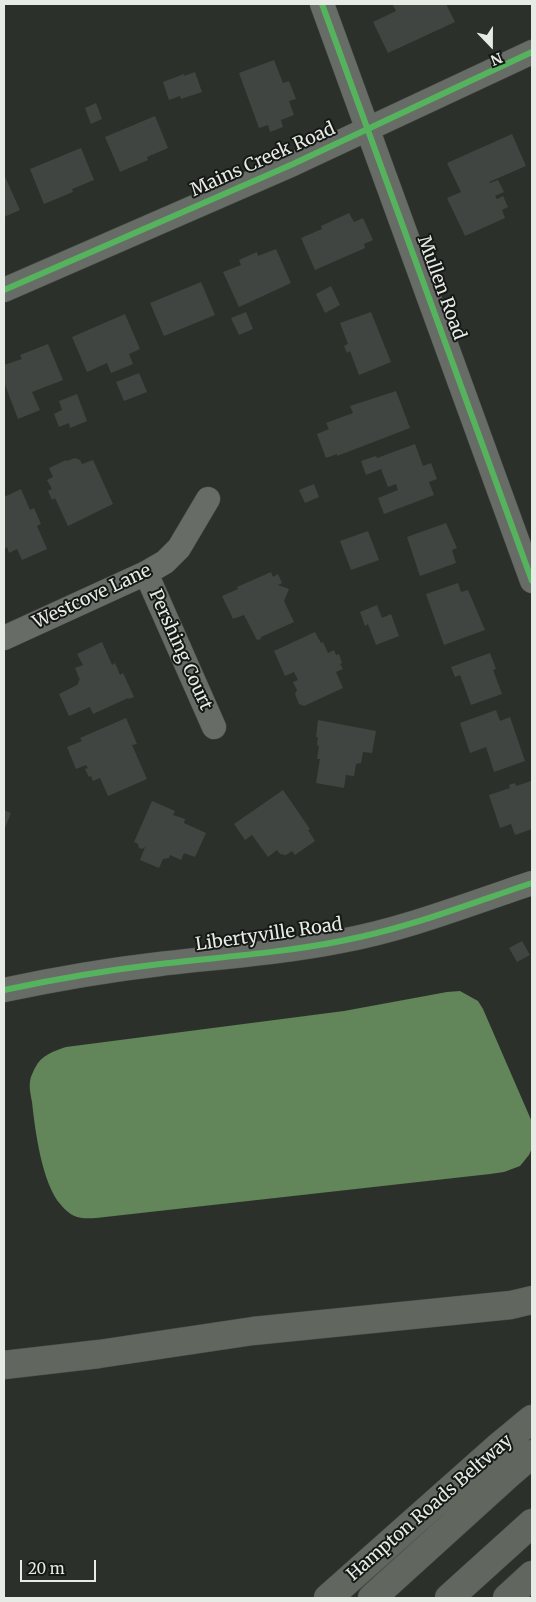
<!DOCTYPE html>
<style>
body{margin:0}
#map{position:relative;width:536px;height:1602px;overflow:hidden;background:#2c302b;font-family:Merriweather,serif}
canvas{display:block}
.frame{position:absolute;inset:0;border:5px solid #e6ebe5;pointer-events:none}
.north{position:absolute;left:466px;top:20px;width:50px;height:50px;-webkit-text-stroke:4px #151815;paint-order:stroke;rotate:158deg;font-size:14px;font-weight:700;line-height:20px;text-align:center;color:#e6ebe5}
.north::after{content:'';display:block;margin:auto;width:18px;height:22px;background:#e6ebe5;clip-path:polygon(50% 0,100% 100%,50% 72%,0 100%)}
.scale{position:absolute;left:20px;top:1560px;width:76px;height:22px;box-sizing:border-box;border:2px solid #e6ebe5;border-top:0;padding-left:6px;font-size:15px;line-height:18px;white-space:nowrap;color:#e6ebe5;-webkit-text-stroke:4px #151815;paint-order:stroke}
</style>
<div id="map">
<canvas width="536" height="1602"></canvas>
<div class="frame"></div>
<div class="north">N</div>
<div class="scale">20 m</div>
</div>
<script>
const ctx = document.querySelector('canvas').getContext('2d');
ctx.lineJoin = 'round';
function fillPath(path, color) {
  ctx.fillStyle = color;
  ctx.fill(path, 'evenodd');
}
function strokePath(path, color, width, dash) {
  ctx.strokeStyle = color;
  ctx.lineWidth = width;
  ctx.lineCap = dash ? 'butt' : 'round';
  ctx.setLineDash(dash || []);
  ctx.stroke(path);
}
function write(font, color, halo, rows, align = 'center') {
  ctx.font = font + ' Merriweather,serif';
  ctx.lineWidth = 4;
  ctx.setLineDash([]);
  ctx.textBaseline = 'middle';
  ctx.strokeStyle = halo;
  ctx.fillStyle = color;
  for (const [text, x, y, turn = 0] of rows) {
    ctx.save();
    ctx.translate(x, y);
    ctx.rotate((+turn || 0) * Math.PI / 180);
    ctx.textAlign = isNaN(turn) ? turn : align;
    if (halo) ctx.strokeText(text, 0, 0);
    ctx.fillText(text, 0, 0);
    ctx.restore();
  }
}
const water = new Path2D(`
 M 460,991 L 478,1001 L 483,1009 L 532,1122 L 532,1148 L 529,1155 L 520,1166 L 504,1172 L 490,1174 L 96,1218 C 80,1219 72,1218 61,1205 C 42,1184 35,1130 32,1102 C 31,1096 29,1088 30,1082 C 30,1078 33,1072 35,1068 C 41,1055 54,1051 66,1047 L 344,1011 L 447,992 Z`);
const building = new Path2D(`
 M 392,4 L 446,4 L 455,22 L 388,53 L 373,22 L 396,11 Z
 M 274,60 L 283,83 L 289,81 L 296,99 L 289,101 L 294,115 L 281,120 L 283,127 L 270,132 L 268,125 L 259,128 L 239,73 Z
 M 195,72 L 202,92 L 181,99 L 180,96 L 169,100 L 163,82 L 184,74 L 184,76 Z
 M 96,103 L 102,119 L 91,124 L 85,108 Z
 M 155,116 L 168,148 L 147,157 L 148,160 L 120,172 L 105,137 Z
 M 512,134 L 526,166 L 489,182 L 490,183 L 498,180 L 504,192 L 495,196 L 497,199 L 503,196 L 508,207 L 502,210 L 505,218 L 465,236 L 447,198 L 461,192 L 447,163 Z
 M 81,148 L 94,180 L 72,189 L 73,192 L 44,204 L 30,169 Z
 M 4,177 L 5,177 L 20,210 L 4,217 Z
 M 349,213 L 354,222 L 363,218 L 373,240 L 364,244 L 365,248 L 315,270 L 301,238 L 322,229 L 321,226 Z
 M 276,249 L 291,283 L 239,307 L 223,272 L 241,265 L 239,260 L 257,252 L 258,256 Z
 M 201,282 L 215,315 L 164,336 L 150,303 Z
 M 331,286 L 340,305 L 325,313 L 316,294 Z
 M 246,312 L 253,329 L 239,335 L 231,318 Z
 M 371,312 L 391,362 L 359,375 L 350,351 L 347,353 L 344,346 L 348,344 L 340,323 Z
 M 125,314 L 140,349 L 129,354 L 133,364 L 111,373 L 107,363 L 87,372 L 72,337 Z
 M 48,344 L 63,380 L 32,392 L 40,410 L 18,419 L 4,382 L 4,365 L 22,359 L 20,355 Z
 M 139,373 L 147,392 L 124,401 L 116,382 Z
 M 396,391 L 410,428 L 337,456 L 337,454 L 326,458 L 317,434 L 329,429 L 326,423 L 353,413 L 350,406 Z
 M 77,394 L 87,421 L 70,428 L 69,423 L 59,427 L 54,414 L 62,410 L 59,401 Z
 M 415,444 L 423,466 L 431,463 L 437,479 L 429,482 L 434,495 L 384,514 L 378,498 L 398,490 L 396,484 L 388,487 L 381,469 L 366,475 L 361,461 L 376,456 L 377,458 Z
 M 75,458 L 80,460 L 82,464 L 93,460 L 113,504 L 68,526 L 55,498 L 52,500 L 48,491 L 52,489 L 47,480 L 53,477 L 49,468 L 66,460 L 67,461 Z
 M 314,484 L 319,497 L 305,503 L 299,490 Z
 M 21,489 L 30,510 L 34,508 L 41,524 L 37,526 L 47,549 L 22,560 L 17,549 L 9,553 L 7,547 L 4,549 L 4,497 Z
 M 446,523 L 457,548 L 452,550 L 456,563 L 420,576 L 407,537 Z
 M 368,531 L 379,560 L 351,570 L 340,541 Z
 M 271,572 L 273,577 L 278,574 L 282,583 L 278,585 L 289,589 L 284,601 L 294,622 L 261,637 L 261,639 L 257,640 L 244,615 L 233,619 L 222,596 L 238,589 L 237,587 Z
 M 458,583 L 461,592 L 468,590 L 485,630 L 444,645 L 426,594 Z
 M 377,605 L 382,618 L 391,614 L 399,636 L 376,645 L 368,624 L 365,626 L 360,612 Z
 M 315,632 L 321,643 L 323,642 L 328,653 L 334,650 L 336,655 L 339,654 L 342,663 L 340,664 L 343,669 L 336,672 L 343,688 L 304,706 L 299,704 L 295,694 L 297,690 L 293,682 L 298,680 L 294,672 L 285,676 L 274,651 Z
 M 102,642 L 112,665 L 115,663 L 120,675 L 123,673 L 134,697 L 129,699 L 128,698 L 93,714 L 90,707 L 69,716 L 59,694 L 77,685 L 79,682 L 78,681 L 80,680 L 75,668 L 83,665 L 77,654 Z
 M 490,653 L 496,669 L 493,670 L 502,694 L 471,705 L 460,675 L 455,677 L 451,667 Z
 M 496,710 L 500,721 L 510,717 L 525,761 L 494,772 L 486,747 L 470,753 L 460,723 Z
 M 126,718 L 137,744 L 132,745 L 147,779 L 108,796 L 100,778 L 93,781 L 91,776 L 89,777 L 85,769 L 88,768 L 86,765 L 76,769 L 67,747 L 82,741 L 80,738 Z
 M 318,720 L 376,731 L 372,753 L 363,752 L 361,763 L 356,764 L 354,776 L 346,775 L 344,788 L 316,783 L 320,759 L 317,759 L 319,746 L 317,745 L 318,737 L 316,737 Z
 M 531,781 L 532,786 L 532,829 L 515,835 L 511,824 L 500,828 L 489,795 L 510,788 L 509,785 L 515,783 L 516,786 Z
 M 283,790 L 310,829 L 308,830 L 315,841 L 295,855 L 292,851 L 286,855 L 280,854 L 277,850 L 268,857 L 252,835 L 245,840 L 234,824 Z
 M 152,801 L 175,811 L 173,815 L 185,819 L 184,823 L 206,833 L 195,857 L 184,853 L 181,860 L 170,855 L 169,858 L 163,859 L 159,868 L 140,860 L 145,847 L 142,849 L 139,848 L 138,844 L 134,842 Z
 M 4,810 L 11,813 L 4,830 Z
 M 522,941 L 530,955 L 517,962 L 509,948 Z`);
const minor = new Path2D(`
 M 322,4 L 532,581
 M 4,290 L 293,164 L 532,52
 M 146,573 L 214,727
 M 4,638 L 146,573 L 165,562 L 179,548 L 208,499
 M 4,990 C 56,979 108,970 160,964 C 220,957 281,953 341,941 C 406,929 469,904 532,883`);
const motorway = new Path2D(`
 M 4,1365 L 99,1354 L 253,1331 L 511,1305 L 532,1300
 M 328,1598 L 497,1448 L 532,1419
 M 372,1598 L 511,1472 L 532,1454
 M 449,1598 L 532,1523
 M 507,1598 L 532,1575`);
const cycleway = new Path2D(`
 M 322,4 L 532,581
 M 4,290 L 293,164 L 532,52
 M 4,990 C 56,979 108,970 160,964 C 220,957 281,953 341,941 C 406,929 469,904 532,883`);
const streetNames = [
 ["Mains Creek Road",263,160,-24],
 ["Mullen Road",441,288,70],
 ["Westcove Lane",92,597,-25],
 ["Pershing Court",180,650,66],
 ["Libertyville Road",269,935,-8],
 ["Hampton Roads Beltway",430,1508,-41]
];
fillPath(water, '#62855a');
fillPath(building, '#414541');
strokePath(minor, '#4b4e4a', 25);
strokePath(motorway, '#4b4e4a', 29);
strokePath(minor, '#686c67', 24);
strokePath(motorway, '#61675e', 28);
strokePath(cycleway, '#56b35d', 6);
write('18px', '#e6ebe5', '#151815', streetNames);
</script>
